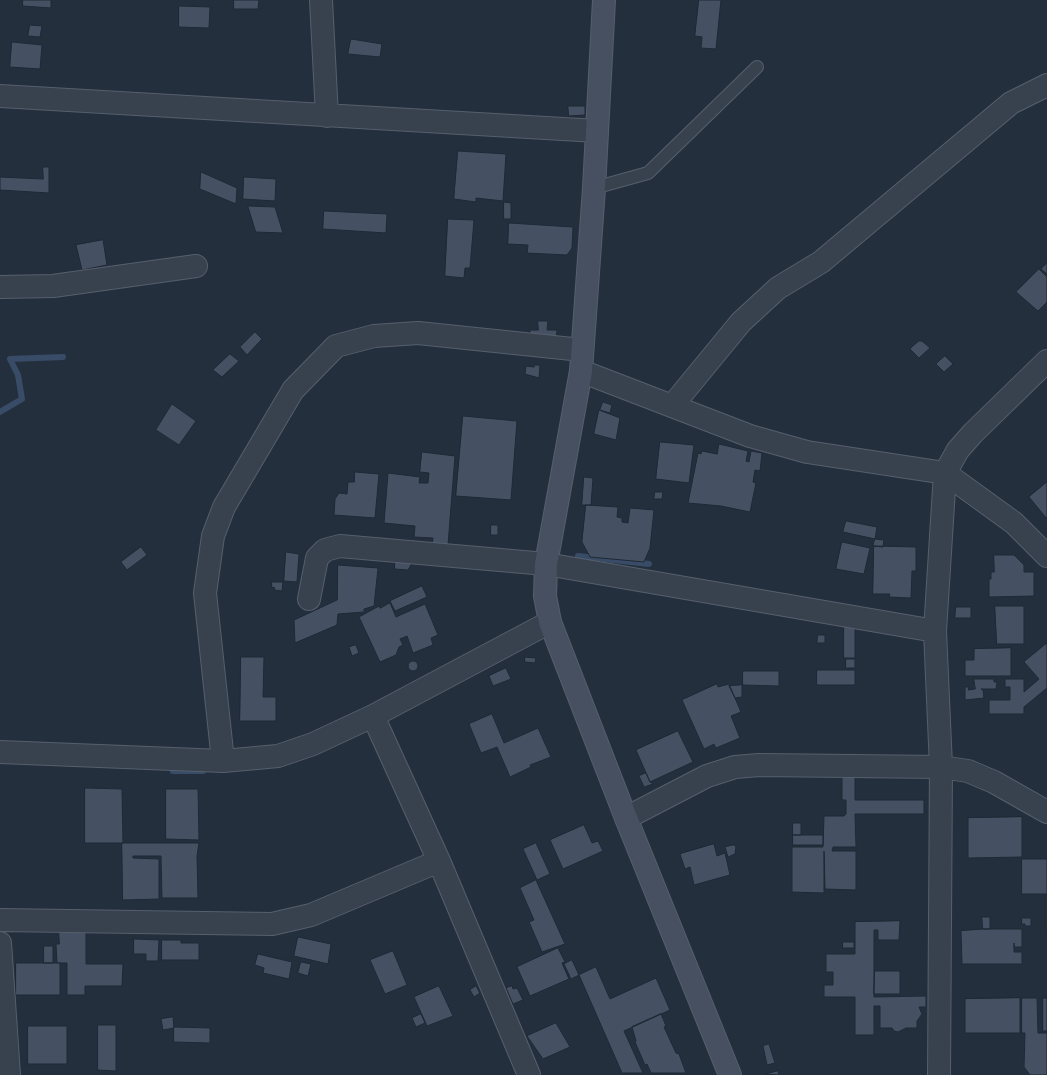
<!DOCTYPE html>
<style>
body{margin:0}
canvas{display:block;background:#242f3e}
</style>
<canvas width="1047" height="1075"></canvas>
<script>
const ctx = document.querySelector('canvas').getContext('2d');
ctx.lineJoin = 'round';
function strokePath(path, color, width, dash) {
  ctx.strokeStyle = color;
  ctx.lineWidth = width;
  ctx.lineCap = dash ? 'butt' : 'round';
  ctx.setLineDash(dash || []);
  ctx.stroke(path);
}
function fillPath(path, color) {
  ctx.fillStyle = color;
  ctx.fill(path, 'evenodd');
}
const stream = new Path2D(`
 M 0,412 L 22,399 L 18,375 L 10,359 L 63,357
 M 578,556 L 649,564
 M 173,771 L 203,771`);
const building = new Path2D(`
 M 23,0 L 51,0 L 51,8 L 23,6 Z
 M 234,0 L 259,0 L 258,9 L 234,9 Z
 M 699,0 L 721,0 L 716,49 L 701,48 L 702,37 L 695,36 Z
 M 179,6 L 210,7 L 209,28 L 179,27 Z
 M 30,25 L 42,26 L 40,37 L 28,36 Z
 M 351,39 L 382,44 L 380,57 L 348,54 Z
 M 12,42 L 42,45 L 40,69 L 10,67 Z
 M 568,106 L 585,106 L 585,115 L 569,116 Z
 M 458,151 L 506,154 L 503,201 L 476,198 L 476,202 L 454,199 Z
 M 43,167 L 49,167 L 49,193 L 0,190 L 0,177 L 43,179 Z
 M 201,172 L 237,188 L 236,204 L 200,189 Z
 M 244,177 L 276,179 L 275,201 L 243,199 Z
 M 504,202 L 511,203 L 511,219 L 504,219 Z
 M 248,206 L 275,207 L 283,233 L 256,232 Z
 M 324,211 L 387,214 L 386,233 L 323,229 Z
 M 448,219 L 474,220 L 470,268 L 465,268 L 464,278 L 445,276 Z
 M 509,223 L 573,227 L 572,248 L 567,255 L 527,253 L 528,245 L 508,244 Z
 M 103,240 L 107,265 L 82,270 L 76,245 Z
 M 1047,263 L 1047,274 L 1041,269 Z
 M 1039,269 L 1047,277 L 1047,302 L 1038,311 L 1016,292 Z
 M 538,321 L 548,321 L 547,330 L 557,330 L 556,341 L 530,340 L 530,330 L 538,330 Z
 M 255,332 L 262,339 L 247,355 L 240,347 Z
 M 919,341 L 922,341 L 930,348 L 919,358 L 910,349 Z
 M 230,354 L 239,361 L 222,377 L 213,370 Z
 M 945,356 L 953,364 L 944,372 L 936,364 Z
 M 534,365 L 540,365 L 539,378 L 525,374 L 526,366 L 534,367 Z
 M 603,402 L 612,405 L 610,413 L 600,410 Z
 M 172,404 L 196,421 L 179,445 L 156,430 Z
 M 599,410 L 620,418 L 616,440 L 594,434 Z
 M 463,416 L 517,421 L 511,500 L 456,496 Z
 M 660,442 L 694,445 L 689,483 L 656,479 Z
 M 719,444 L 748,451 L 746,461 L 749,462 L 751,451 L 762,453 L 760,471 L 755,470 L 753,482 L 756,483 L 750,512 L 721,506 L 688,503 L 698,453 L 701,454 L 702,451 L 717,454 Z
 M 422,452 L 455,456 L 448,545 L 432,544 L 433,538 L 414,537 L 415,526 L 384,523 L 388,473 L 420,477 L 419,483 L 428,483 L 429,473 L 420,472 Z
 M 355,472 L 379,474 L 375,518 L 334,515 L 335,499 L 339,493 L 347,494 L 348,482 L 354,482 Z
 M 584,477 L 593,478 L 591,505 L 582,505 Z
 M 1047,482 L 1047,519 L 1029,497 Z
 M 655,492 L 663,492 L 662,499 L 654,499 Z
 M 586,505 L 618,507 L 617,517 L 622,518 L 622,522 L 628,523 L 630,508 L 654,510 L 650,548 L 644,562 L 590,557 L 582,542 Z
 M 846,521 L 877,527 L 875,539 L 843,532 Z
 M 491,525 L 498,525 L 498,535 L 491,535 Z
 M 875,539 L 884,540 L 883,547 L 873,546 Z
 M 842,542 L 870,548 L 864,574 L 836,569 Z
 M 874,546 L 916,547 L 916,571 L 912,571 L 911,598 L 889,597 L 890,594 L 873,594 Z
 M 141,547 L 147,555 L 127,570 L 121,562 Z
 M 286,552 L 299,554 L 297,582 L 284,581 Z
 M 994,555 L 1014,555 L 1024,565 L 1024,572 L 1034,572 L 1034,596 L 989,597 L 989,579 L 991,579 L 991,572 L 994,572 Z
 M 395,562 L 412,563 L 408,570 L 395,569 Z
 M 338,565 L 378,568 L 374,606 L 364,609 L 364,612 L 338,614 L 337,625 L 295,643 L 294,620 L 337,600 Z
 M 272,582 L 283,582 L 282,591 L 274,590 L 275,588 L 272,587 Z
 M 422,586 L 427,597 L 395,611 L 390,601 Z
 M 390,603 L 396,617 L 425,604 L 438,635 L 431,638 L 433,645 L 413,653 L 407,636 L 400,639 L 403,645 L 399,647 L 396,655 L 380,662 L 359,617 L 379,606 L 380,608 Z
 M 995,606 L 1024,606 L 1024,644 L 997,644 Z
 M 956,607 L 971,607 L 971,618 L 955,618 Z
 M 844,622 L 855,625 L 855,658 L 844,658 Z
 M 818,635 L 825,635 L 825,643 L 817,643 Z
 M 1047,643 L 1047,688 L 1024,707 L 1024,714 L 989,714 L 989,700 L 1010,700 L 1010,687 L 1005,687 L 1005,679 L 1024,679 L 1024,692 L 1039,679 L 1024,662 Z
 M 356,645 L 359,653 L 352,656 L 349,647 Z
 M 1011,648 L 1011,676 L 965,676 L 965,660 L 974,660 L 974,649 Z
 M 241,657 L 264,657 L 263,697 L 276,697 L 276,721 L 240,721 Z
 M 525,657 L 536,658 L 535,663 L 525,662 Z
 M 846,659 L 855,659 L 855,668 L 846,668 Z
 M408 666a5 5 0 1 1 10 0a5 5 0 1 1-10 0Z
 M 506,668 L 511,679 L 493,686 L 489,676 Z
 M 817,670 L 855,670 L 855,685 L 817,685 Z
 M 743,671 L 779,671 L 779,686 L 743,685 Z
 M 974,679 L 994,679 L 994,682 L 997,682 L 996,689 L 981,689 L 983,690 L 984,698 L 965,700 L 965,687 L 969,687 L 968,690 L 975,689 Z
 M 717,684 L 718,687 L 729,684 L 741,712 L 731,716 L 740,738 L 716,748 L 714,744 L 704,749 L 682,700 Z
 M 742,685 L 742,697 L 735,698 L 729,686 Z
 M 492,714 L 504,743 L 538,728 L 551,757 L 530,765 L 531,767 L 510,777 L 497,747 L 481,753 L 469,724 Z
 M 678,731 L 693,762 L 650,782 L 636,750 Z
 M 646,773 L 650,782 L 653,784 L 644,787 L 639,776 Z
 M 855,773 L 855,800 L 924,800 L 924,814 L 855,814 L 856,847 L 833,847 L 832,851 L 856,851 L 856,890 L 825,889 L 824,851 L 824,893 L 792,892 L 792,847 L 823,847 L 824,816 L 844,816 L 846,814 L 846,800 L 842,800 L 842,774 Z
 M 85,788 L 122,789 L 123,843 L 85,843 Z
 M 166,789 L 198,789 L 199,840 L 166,839 Z
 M 1022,817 L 1022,857 L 968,858 L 968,818 Z
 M 793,823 L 801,823 L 801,835 L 793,835 Z
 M 584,825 L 592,843 L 598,841 L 603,851 L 563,869 L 550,840 Z
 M 793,835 L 823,835 L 823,845 L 793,845 Z
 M 122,843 L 199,843 L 197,856 L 198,898 L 162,898 L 161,856 L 133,856 L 133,858 L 159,859 L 159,899 L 123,900 Z
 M 536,843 L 550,874 L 537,880 L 523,849 Z
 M 714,844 L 717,856 L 725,853 L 730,875 L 694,885 L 690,867 L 685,869 L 680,854 Z
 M 734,845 L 736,847 L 735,854 L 728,857 L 725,847 Z
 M 1022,859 L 1047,859 L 1047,929 L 1046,929 L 1046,894 L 1022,894 Z
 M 536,880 L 565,944 L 542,952 L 529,922 L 534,920 L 520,888 Z
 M 982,917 L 990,917 L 990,929 L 983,929 Z
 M 1022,918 L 1031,918 L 1031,926 L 1025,926 L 1025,924 L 1022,924 Z
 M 900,921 L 899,940 L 878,940 L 878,930 L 874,930 L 874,997 L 926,996 L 926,1007 L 919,1007 L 922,1014 L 917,1021 L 917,1028 L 906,1028 L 898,1032 L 894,1031 L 892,1028 L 880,1028 L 880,1006 L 874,1006 L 874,1035 L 855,1035 L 855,997 L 824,997 L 824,985 L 833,985 L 833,972 L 826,972 L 826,954 L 855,954 L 855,922 Z
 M 983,929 L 1022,929 L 1022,947 L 1014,947 L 1014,943 L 1014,952 L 1022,952 L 1022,964 L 962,964 L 961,931 Z
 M 59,932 L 86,932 L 86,964 L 123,964 L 122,986 L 85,986 L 85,995 L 67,995 L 67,963 L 57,963 L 56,944 L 59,944 Z
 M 298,937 L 331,944 L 328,964 L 294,956 Z
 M 134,939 L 159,940 L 158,961 L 146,961 L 146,954 L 134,954 Z
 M 162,940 L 181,940 L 181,943 L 199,943 L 199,960 L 162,960 Z
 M 843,942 L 854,942 L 854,948 L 843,948 Z
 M 44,946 L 53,946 L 53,963 L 44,963 Z
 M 558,948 L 565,962 L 562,963 L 569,979 L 530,996 L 517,967 Z
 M 393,951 L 407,985 L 385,994 L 370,960 Z
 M 258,954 L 292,962 L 289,979 L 263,973 L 264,968 L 255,965 Z
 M 572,960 L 579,975 L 571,979 L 564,964 Z
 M 301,962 L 311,964 L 308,976 L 298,973 Z
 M 16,963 L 60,963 L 60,995 L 16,995 Z
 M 596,967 L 610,999 L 656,978 L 670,1010 L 624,1031 L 643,1073 L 622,1073 L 579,975 Z
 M 875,971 L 900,971 L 900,994 L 874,994 Z
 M 439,986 L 453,1016 L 427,1026 L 414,997 Z
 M 476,986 L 480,993 L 474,997 L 470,990 Z
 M 512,986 L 513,989 L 517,988 L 523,1000 L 513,1004 L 506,988 Z
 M 1020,998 L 1020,1033 L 965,1033 L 965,999 Z
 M 1022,998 L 1037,998 L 1038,1033 L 1047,1033 L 1047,1075 L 1030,1075 L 1024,1067 L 1025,1033 L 1022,1033 Z
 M 1043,998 L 1047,998 L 1047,1031 L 1043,1031 Z
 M 421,1014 L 425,1023 L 416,1027 L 412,1018 Z
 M 661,1014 L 666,1026 L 664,1027 L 676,1053 L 679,1054 L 686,1073 L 651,1073 L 647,1064 L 645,1065 L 635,1042 L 636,1041 L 632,1027 Z
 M 173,1017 L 174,1028 L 163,1030 L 161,1019 Z
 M 556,1023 L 570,1047 L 543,1059 L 527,1036 Z
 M 98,1025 L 116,1025 L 116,1071 L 98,1070 Z
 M 28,1026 L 67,1026 L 67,1064 L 28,1064 Z
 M 174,1027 L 210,1028 L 210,1043 L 174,1042 Z
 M 769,1044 L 775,1063 L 767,1065 L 763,1046 Z
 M 778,1071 L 779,1075 L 766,1074 Z`);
const service = new Path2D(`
 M 594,188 L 648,173 L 757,67`);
const minor = new Path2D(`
 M 321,0 L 327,116
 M 0,96 L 597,131
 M 0,287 L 53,286 L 196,266
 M 581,371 L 750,436 L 807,452 L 945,473 L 1014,523 L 1047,556
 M 672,406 L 741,322 L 778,288 L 821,262 L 1011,103 L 1047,85
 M 309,599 L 317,558 L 325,550 L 340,546 L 546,564 L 935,631
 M 373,716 L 439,861 L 529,1075
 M 0,752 L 223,761 L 278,756 L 313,744 L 373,716 L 550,622
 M 223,761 L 205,593 L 213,536 L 224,507 L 293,390 L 336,346 L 374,336 L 418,333 L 582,350
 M 626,818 L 707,776 L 735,767 L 759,765 L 941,767 L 968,771 L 994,782 L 1047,812
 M 0,920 L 272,924 L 311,915 L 439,861
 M 0,943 L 9,1075
 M 939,1075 L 941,767 L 935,631 L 945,473 L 958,450 L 973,433 L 1047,361`);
const secondary = new Path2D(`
 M 604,0 L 594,188 L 581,371 L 546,564 L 545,596 L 550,622 L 626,818 L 730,1075`);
strokePath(stream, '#394c67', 6);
fillPath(building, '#455162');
strokePath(building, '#1f2835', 1);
strokePath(service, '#565f6c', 14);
strokePath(minor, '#565f6c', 24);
strokePath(secondary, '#565f6c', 24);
strokePath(service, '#38414e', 12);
strokePath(minor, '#38414e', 22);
strokePath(secondary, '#465061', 22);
</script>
